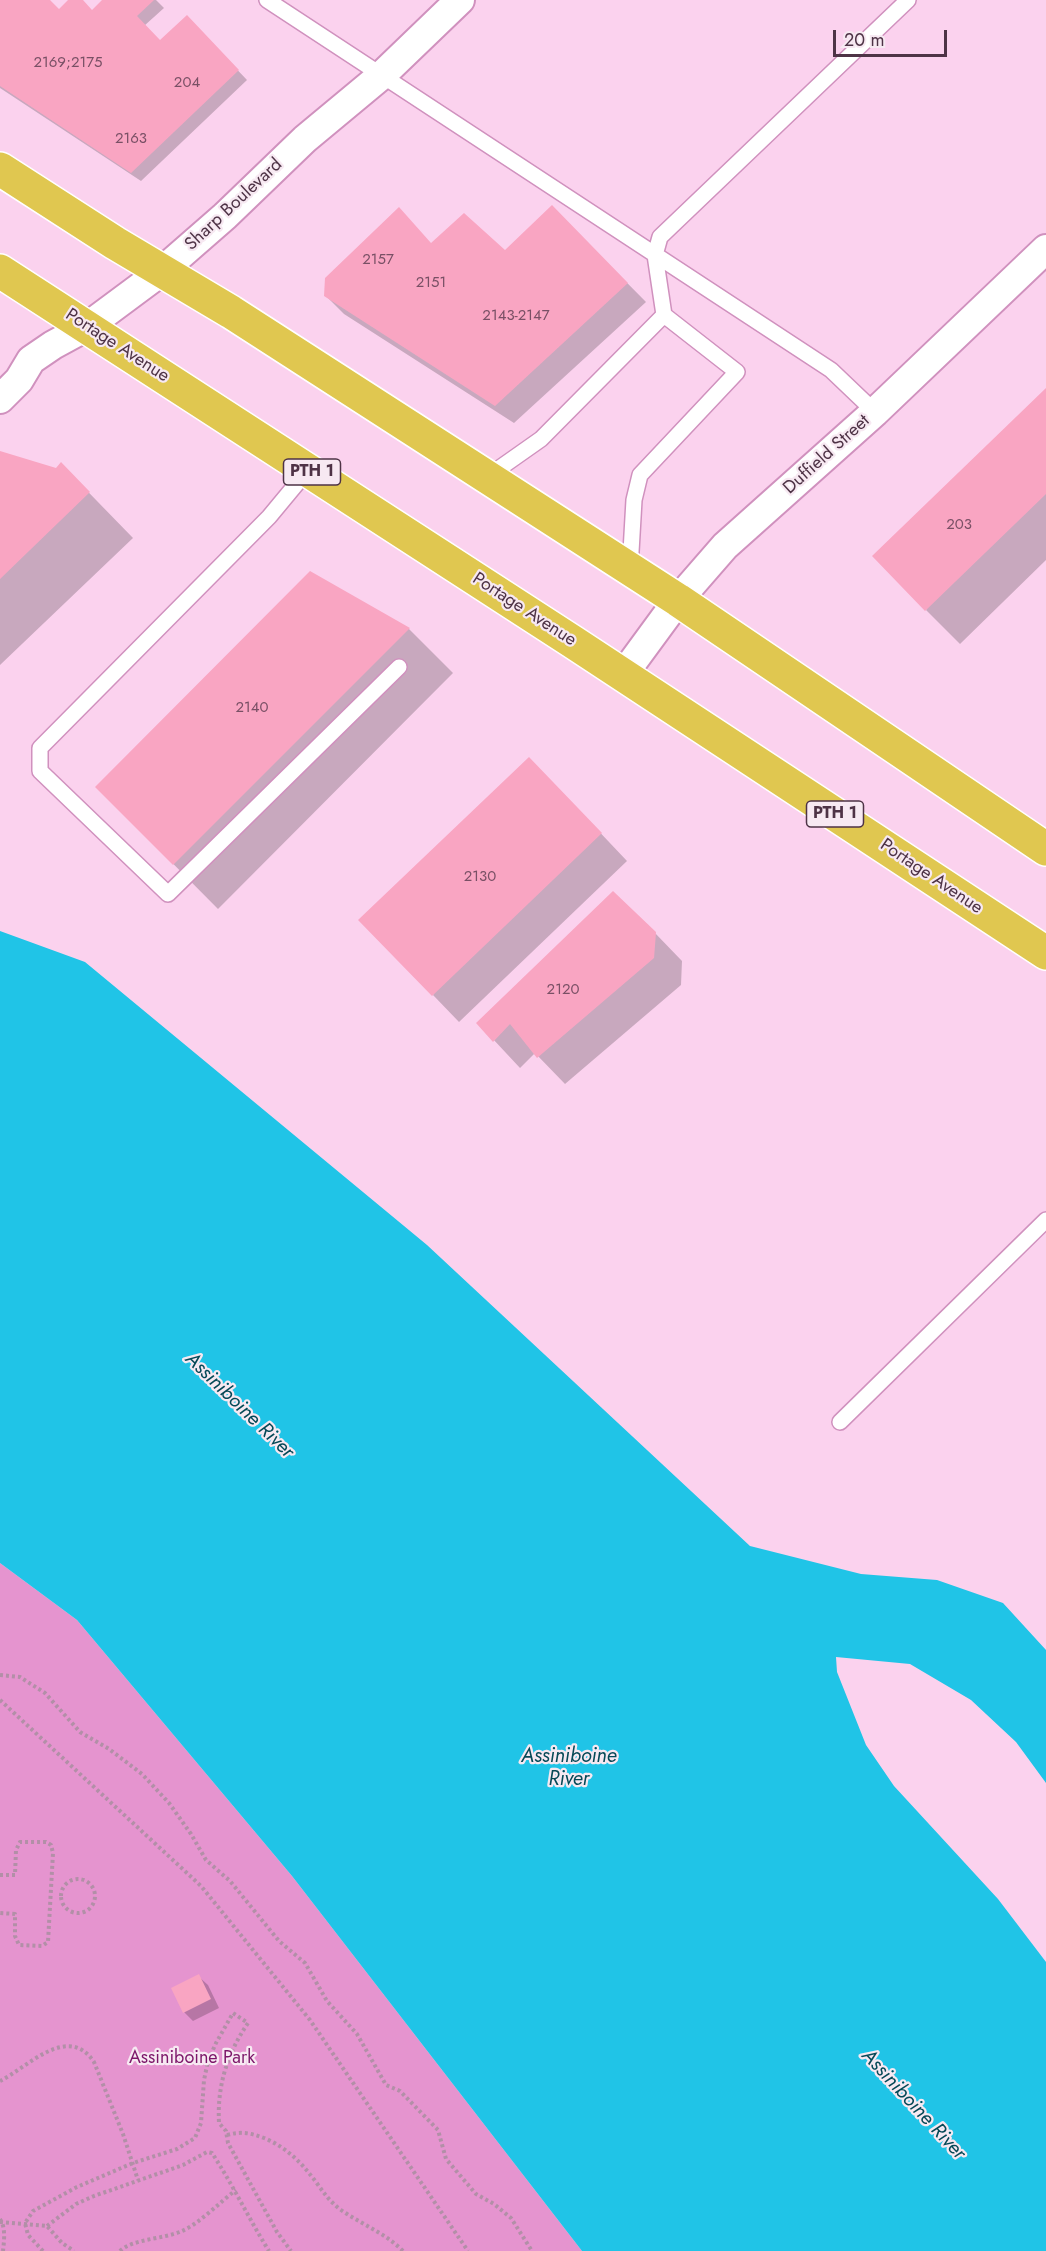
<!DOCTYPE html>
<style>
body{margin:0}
#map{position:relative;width:1046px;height:2251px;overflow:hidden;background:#fbd2ee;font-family:Jost,sans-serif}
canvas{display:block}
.scale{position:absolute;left:833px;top:30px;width:114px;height:27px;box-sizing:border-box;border:3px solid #4e3346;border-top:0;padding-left:8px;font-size:18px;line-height:21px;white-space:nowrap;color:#4e3346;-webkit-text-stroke:4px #f7e9f2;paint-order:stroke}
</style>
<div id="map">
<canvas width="1046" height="2251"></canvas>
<div class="scale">20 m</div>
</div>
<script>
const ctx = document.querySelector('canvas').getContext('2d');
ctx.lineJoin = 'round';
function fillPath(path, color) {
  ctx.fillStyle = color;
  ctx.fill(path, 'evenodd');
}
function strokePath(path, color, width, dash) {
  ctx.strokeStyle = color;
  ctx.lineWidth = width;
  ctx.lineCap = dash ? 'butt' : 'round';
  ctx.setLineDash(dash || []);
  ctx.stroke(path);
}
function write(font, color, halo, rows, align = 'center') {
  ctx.font = font + ' Jost,sans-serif';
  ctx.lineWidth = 4.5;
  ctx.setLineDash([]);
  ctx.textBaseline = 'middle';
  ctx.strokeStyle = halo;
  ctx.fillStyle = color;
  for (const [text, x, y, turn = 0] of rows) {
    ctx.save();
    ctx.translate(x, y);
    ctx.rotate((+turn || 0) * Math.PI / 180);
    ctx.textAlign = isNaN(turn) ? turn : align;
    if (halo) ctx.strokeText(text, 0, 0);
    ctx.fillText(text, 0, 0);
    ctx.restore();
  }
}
const green = new Path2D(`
 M 0,1563 L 77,1620 L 292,1876 L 582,2251 L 0,2251 Z`);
const water = new Path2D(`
 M 0,931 L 85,962 L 427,1245 L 750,1546 L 861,1574 L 937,1580 L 1003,1603 L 1046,1650 L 1046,1783 L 1016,1742 L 971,1700 L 910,1664 L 836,1657 L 837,1672 L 866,1745 L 894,1786 L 998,1899 L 1046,1962 L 1046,2251 L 582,2251 L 292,1876 L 77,1620 L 0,1563 Z`);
const shadow = new Path2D(`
 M 0,0 L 48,0 L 59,11 L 70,0 L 81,0 L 92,12 L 105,0 L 156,0 L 164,8 L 144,26 L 160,42 L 187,17 L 247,80 L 141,181 L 0,88 Z
 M 552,207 L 646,302 L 514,423 L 344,314 L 325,295 L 432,244 L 505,252 Z
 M 1046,390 L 1046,560 L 960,644 L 926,610 Z
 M 0,452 L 56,469 L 61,464 L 133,538 L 0,665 Z
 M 310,573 L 409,629 L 453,673 L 218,909 L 97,787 Z
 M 556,786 L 627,861 L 459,1022 L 433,995 Z
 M 655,933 L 682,961 L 681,985 L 565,1084 L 535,1053 L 520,1068 L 478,1023 Z
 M 198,1976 L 208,1985 L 219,2008 L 193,2021 L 184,2012 Z`);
const building = new Path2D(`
 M 0,0 L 50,0 L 59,9 L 68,0 L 83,0 L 92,10 L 102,0 L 154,0 L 137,16 L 160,40 L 187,15 L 239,70 L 131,173 L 0,86 Z
 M 552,205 L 628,283 L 495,406 L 324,296 L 325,278 L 399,207 L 431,243 L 464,213 L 505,250 Z
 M 1046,388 L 1046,494 L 925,611 L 872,556 Z
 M 0,451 L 56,468 L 61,462 L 90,492 L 0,579 Z
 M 310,571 L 410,628 L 173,865 L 95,787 Z
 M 529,757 L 602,833 L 432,996 L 358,920 Z
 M 613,891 L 656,932 L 654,958 L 537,1058 L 510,1024 L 493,1042 L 476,1023 Z
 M 199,1974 L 211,1999 L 183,2013 L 171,1988 Z`);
const path = new Path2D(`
 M 0,1675 L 20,1677 L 45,1693 L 80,1732 L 109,1749 L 142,1774 L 169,1803 L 191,1834 L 206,1860 L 230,1881 L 279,1941 L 305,1963 L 327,2001 L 357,2034 L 386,2085 L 400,2091 L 438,2130 L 446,2159 L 476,2194 L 494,2204 L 511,2218 L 532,2251
 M 0,1700 L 201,1886 L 310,2020 L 468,2251
 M 0,1875 L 15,1875 L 16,1850 L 20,1842 L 46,1842 L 51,1845 L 53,1853 L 48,1942 L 42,1946 L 19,1945 L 15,1936 L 15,1914 L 0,1913
 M61 1896a17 17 0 1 1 34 0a17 17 0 1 1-34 0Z
 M 0,2081 C 28,2067 68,2023 94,2062 L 123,2134 L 138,2180
 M 227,2135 C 241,2131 251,2133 264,2138 C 286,2147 302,2163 316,2182 C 324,2193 330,2202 341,2210 C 361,2224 385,2233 403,2251
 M 0,2219 C 6,2228 4,2241 3,2251
 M 0,2222 L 47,2226 L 62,2243 L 74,2251
 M 47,2226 L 76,2204 L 94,2196 L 183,2165 L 207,2152 L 212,2153 C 233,2185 249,2219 269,2251
 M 43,2251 L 28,2235 L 25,2223 L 33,2211 L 77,2187 L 133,2163 L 177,2149 L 195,2138 L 201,2123 L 204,2080 L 208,2061 L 216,2043 L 233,2013 L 248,2023 C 227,2054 217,2086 219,2123 L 226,2131 L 228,2143 L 277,2232 L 291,2251
 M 120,2251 C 132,2239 164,2239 182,2231 C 200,2223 220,2202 236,2190`);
const lane = new Path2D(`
 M 267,0 L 831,370 L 875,412
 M 664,315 L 655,255 L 660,237 L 908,0
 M 308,470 L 269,517 L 40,748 L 40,771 L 168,894 L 399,667
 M 487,477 L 541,439 L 664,315 L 737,372 L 640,475 L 634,500 L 630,569
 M 840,1422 L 1046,1220`);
const street = new Path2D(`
 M 0,399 L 19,380 L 31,360 L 53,345 L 88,326 L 162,271 L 225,216 L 305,139 L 382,75 L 460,0
 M 623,675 L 678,600 L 725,546 L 875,412 L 1046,249`);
const highway = new Path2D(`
 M 0,169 L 115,243 L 231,312 L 678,600 L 1046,849
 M 0,271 L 573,642 L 1046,953`);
const numberNames = [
 ["2169;2175",68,63],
 ["204",187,83],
 ["2163",131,139],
 ["2157",378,260],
 ["2151",431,283],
 ["2143-2147",516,316],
 ["203",959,525],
 ["2140",252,708],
 ["2130",480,877],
 ["2120",563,990]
];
const shields = [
 [312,472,57],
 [835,814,57]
];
const shieldNames = [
 ["PTH 1",312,472],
 ["PTH 1",835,814]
];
const streetNames = [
 ["Sharp Boulevard",234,205,-43],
 ["Portage Avenue",117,346,33],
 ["Duffield Street",827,455,-42],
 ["Portage Avenue",524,610,33],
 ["Portage Avenue",931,877,34]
];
const parkNames = [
 ["Assiniboine Park",192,2059]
];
const waterNames = [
 ["Assiniboine River",239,1406,44],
 ["Assiniboine",569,1757],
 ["River",569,1780],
 ["Assiniboine River",913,2105,47]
];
fillPath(green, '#e594cf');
fillPath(water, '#20c4e7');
fillPath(shadow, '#0003');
fillPath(building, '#f9a5c2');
strokePath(lane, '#d091be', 18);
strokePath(street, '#d091be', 32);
strokePath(highway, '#fff', 36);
strokePath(path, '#b28fa7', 4, [3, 3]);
strokePath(lane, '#fff', 15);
strokePath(street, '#fff', 28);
strokePath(highway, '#e0c750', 33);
write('15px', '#795065', null, numberNames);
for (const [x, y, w] of shields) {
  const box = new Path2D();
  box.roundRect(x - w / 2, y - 13, w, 26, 4.5);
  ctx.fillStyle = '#f7e9f2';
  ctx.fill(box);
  strokePath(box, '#4e3346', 1.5);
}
write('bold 16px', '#4e3346', null, shieldNames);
write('18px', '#4e3346', '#f7e9f2', streetNames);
write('18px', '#7c1669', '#f7e9f2', parkNames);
write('italic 20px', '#064957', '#f7e9f2', waterNames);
</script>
